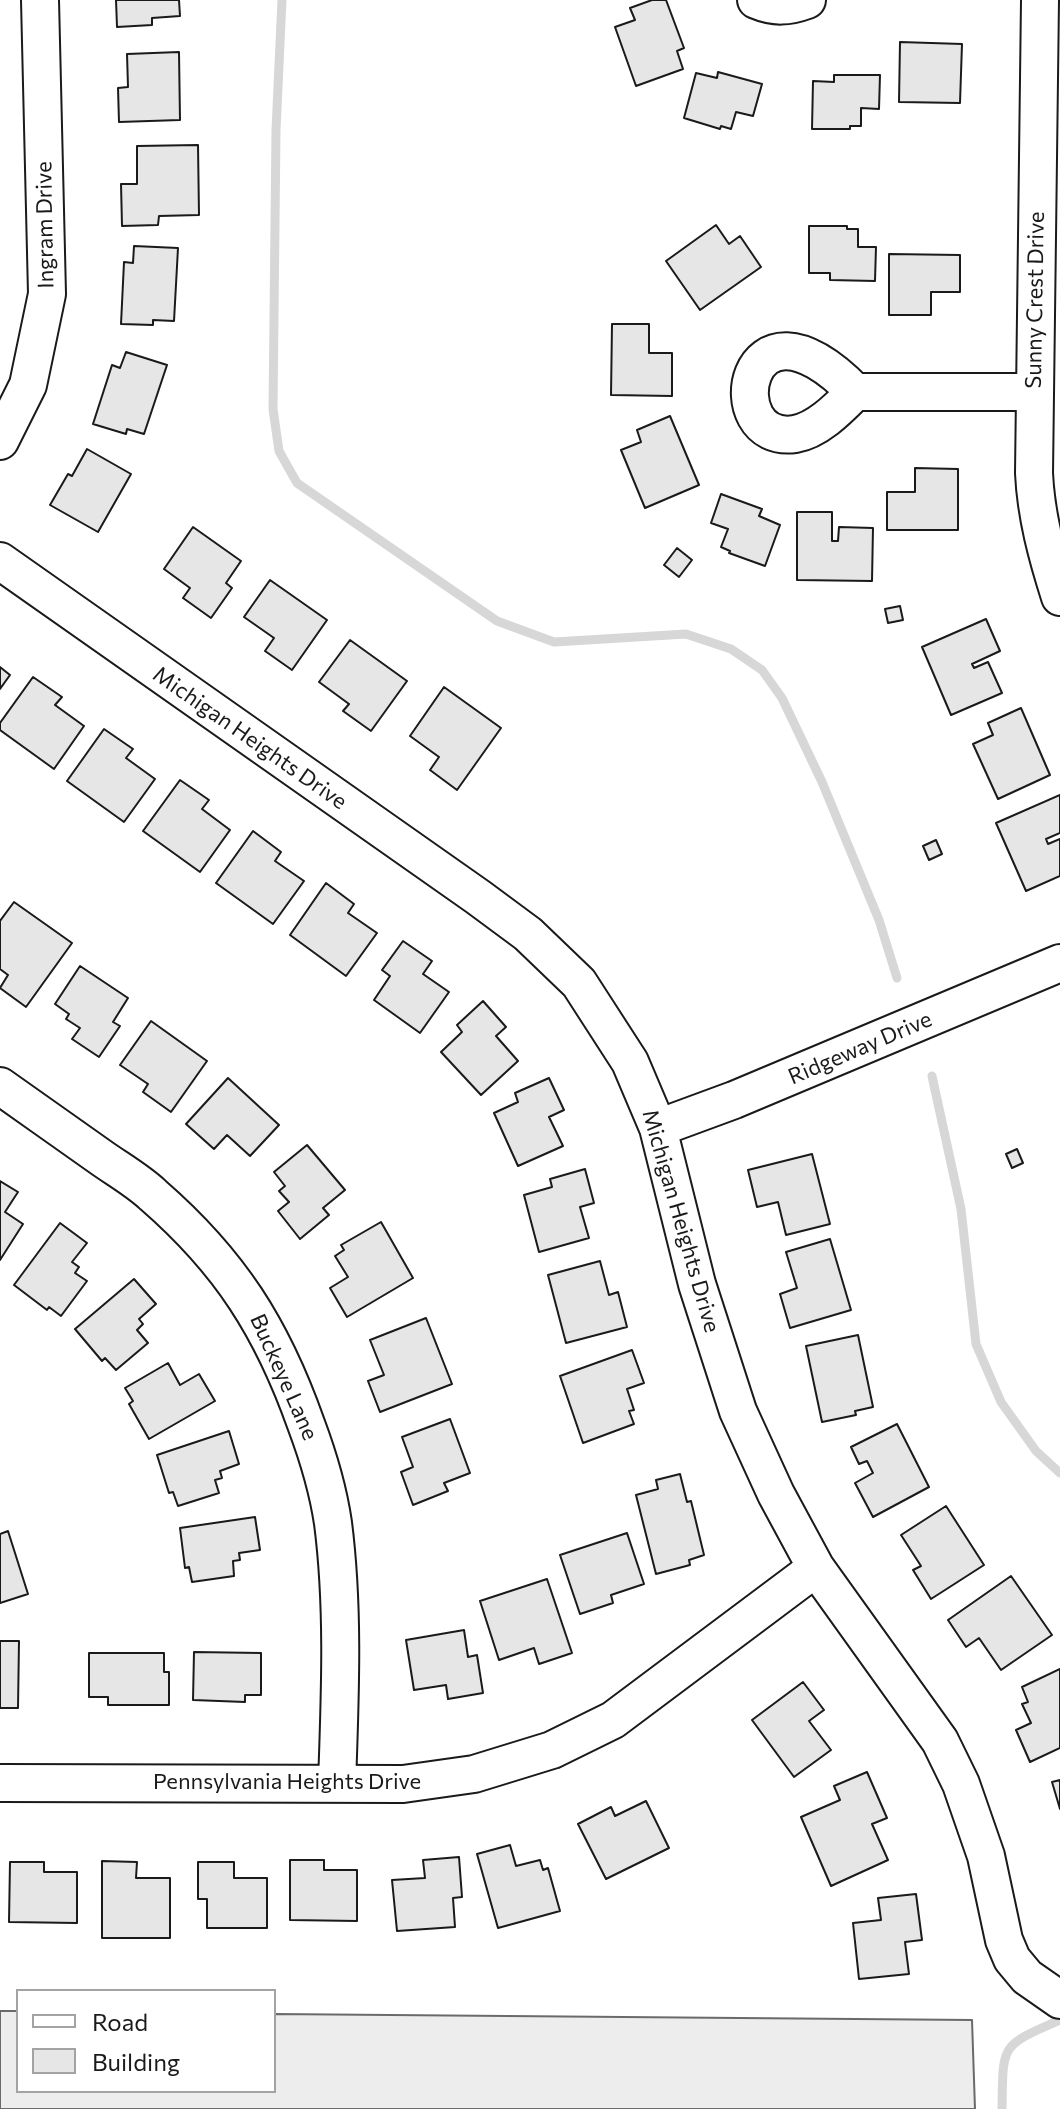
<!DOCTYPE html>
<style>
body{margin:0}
#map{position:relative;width:1060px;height:2109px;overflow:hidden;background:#fff;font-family:Commissioner,sans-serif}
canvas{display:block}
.legend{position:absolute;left:16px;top:1989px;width:260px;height:104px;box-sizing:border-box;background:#fff;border:2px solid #a3a3a3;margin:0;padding:10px 14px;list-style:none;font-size:24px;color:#1a1a1a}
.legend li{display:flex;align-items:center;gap:16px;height:40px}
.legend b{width:40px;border:2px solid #a3a3a3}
</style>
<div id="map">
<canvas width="1060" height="2109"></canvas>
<ul class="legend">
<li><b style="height:10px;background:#fff"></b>Road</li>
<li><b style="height:22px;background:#e6e6e6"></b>Building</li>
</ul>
</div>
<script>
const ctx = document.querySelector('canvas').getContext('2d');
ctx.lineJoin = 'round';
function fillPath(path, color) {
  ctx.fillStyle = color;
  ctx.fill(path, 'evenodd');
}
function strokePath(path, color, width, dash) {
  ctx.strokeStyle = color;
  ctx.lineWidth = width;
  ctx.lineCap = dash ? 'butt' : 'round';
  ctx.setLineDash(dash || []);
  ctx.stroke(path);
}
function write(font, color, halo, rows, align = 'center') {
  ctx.font = font + ' Commissioner,sans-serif';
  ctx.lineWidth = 6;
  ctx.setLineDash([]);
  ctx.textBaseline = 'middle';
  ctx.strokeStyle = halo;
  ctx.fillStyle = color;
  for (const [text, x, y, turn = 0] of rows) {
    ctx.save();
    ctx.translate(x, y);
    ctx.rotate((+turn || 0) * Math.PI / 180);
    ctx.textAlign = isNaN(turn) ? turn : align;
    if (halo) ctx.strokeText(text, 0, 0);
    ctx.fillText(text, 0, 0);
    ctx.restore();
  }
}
const built = new Path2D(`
 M 0,2011 L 18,2011 L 18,2091 L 274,2091 L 274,2014 L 972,2020 L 975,2109 L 0,2109 Z`);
const stream = new Path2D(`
 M 282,0 L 276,130 L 273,409 L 279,451 L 297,483 L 497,621 L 554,642 L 686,634 L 731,649 L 762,670 L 782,698 L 822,782 L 879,920 L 897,978
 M 932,1076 L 961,1209 L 976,1344 L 1001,1402 L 1036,1451 L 1060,1473
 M 1002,2109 C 1003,2044 1000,2046 1060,2020`);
const building = new Path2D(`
 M 116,0 L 179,0 L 180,16 L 152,18 L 152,25 L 117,27 Z
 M 652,0 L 666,0 L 684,48 L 677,51 L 683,69 L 636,86 L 615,27 L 635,20 L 630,8 Z
 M 900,42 L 962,44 L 960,103 L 899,102 Z
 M 179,52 L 180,120 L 119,122 L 118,88 L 128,87 L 127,54 Z
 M 718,72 L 762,84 L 753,116 L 736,112 L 731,129 L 721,126 L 720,129 L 684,118 L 696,73 L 717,78 Z
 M 834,75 L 880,75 L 879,109 L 861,108 L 861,126 L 850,126 L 850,129 L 812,129 L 813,81 L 834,82 Z
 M 198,145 L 199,215 L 159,216 L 158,225 L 122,226 L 121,184 L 137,184 L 137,146 Z
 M 716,225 L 729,244 L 740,236 L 761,267 L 700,310 L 666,261 Z
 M 809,226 L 847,226 L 847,229 L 858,229 L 858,247 L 876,247 L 875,281 L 830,280 L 830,273 L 809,273 Z
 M 134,246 L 178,248 L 174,321 L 153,320 L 153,325 L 121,324 L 124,262 L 133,263 Z
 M 889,254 L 960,255 L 960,292 L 931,292 L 931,315 L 889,315 Z
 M 612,324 L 649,324 L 649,353 L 672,353 L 672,396 L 611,395 Z
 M 126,352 L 167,365 L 144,434 L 127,429 L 126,434 L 93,424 L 112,365 L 120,368 Z
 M 670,416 L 699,485 L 645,508 L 621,450 L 641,442 L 637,430 Z
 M 87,449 L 131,474 L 98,532 L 50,505 L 68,474 L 72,476 Z
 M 915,468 L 958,469 L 958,530 L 887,530 L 887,492 L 915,492 Z
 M 721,494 L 762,509 L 759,516 L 780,525 L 765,566 L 729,553 L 730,551 L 721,547 L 728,529 L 711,523 Z
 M 797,512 L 832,512 L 832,541 L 838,541 L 839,527 L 873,528 L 872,581 L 797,580 Z
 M 193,527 L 241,561 L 226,583 L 232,588 L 211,618 L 183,598 L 190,588 L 164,569 Z
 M 677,548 L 692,560 L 679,577 L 664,565 Z
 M 270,580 L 327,620 L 292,670 L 265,651 L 274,638 L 244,617 Z
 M 900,606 L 903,620 L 888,623 L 885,609 Z
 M 986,619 L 1000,651 L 972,664 L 974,668 L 988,662 L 1002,693 L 951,715 L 922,647 Z
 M 350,640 L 407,681 L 371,731 L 343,711 L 349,704 L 319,682 Z
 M 0,667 L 10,675 L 0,689 Z
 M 33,677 L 62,697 L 55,705 L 84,726 L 54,769 L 0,730 L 0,723 Z
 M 444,687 L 501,728 L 457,790 L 430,770 L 439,757 L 410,736 Z
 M 1021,708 L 1050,775 L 998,799 L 973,744 L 993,735 L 988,723 Z
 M 104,729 L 133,749 L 126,758 L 155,779 L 124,822 L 67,781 Z
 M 180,780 L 209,800 L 202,809 L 230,830 L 200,872 L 143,831 Z
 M 1060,795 L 1060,833 L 1046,839 L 1048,844 L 1060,839 L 1060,876 L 1026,891 L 996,823 Z
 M 253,831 L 281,852 L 275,861 L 304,881 L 273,924 L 216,883 Z
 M 936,840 L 942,854 L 929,860 L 923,846 Z
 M 326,883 L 354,904 L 348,913 L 377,933 L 346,976 L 290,935 Z
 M 14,902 L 72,943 L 26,1007 L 0,988 L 8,975 L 0,969 L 0,921 Z
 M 403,941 L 432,961 L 423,974 L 449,992 L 420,1033 L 374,1000 L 390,976 L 382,970 Z
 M 80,966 L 128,998 L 113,1022 L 120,1026 L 99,1057 L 72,1039 L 80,1028 L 66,1019 L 69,1014 L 55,1004 Z
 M 483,1001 L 506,1027 L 496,1036 L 518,1061 L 481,1095 L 441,1052 L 462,1032 L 457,1025 Z
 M 151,1021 L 207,1061 L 171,1112 L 143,1092 L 148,1084 L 120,1065 Z
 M 228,1078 L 279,1125 L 250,1156 L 227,1135 L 214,1149 L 186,1124 Z
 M 549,1078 L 564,1110 L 549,1117 L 563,1146 L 518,1166 L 494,1113 L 518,1102 L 515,1093 Z
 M 307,1145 L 345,1190 L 323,1208 L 329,1215 L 300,1239 L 278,1211 L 289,1202 L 279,1191 L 285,1186 L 274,1172 Z
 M 1017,1149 L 1023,1163 L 1012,1168 L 1006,1154 Z
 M 812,1154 L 830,1224 L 786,1235 L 778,1202 L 757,1207 L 748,1170 Z
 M 585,1169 L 594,1203 L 580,1207 L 589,1238 L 539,1252 L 524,1195 L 552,1187 L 550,1179 Z
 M 0,1181 L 18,1192 L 5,1212 L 23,1224 L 0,1260 Z
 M 381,1222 L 413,1278 L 347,1317 L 330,1288 L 348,1277 L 335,1256 L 344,1250 L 341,1245 Z
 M 60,1223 L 87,1243 L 72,1262 L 79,1267 L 75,1273 L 87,1281 L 61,1316 L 49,1307 L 47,1310 L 14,1285 Z
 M 830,1239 L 851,1310 L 790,1328 L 780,1294 L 797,1288 L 786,1252 Z
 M 600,1261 L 609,1295 L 618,1292 L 627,1327 L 566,1343 L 548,1275 Z
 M 134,1279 L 156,1304 L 139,1319 L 143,1324 L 137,1330 L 148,1343 L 116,1370 L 105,1358 L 102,1361 L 75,1329 Z
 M 426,1318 L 452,1384 L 380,1412 L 368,1381 L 384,1375 L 370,1340 Z
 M 858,1335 L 873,1407 L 855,1411 L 856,1415 L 822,1422 L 806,1346 Z
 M 632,1350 L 644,1383 L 627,1389 L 634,1410 L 629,1411 L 634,1424 L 583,1443 L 560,1376 Z
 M 168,1363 L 180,1385 L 199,1374 L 215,1401 L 149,1439 L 129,1404 L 133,1401 L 125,1388 Z
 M 450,1419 L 470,1473 L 444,1483 L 448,1491 L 413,1505 L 401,1472 L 413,1467 L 402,1437 Z
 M 897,1424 L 929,1487 L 873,1517 L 855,1483 L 873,1473 L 867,1461 L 859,1464 L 851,1447 Z
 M 229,1431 L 239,1464 L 220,1471 L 222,1478 L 215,1480 L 219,1493 L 178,1506 L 173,1492 L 169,1493 L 157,1455 Z
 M 680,1474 L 687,1502 L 691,1501 L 704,1555 L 689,1560 L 690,1565 L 656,1574 L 636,1495 L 658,1489 L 656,1480 Z
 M 946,1506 L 984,1565 L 931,1599 L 913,1570 L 921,1566 L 901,1535 Z
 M 255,1517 L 260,1550 L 239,1553 L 240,1560 L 233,1561 L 234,1576 L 192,1582 L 189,1567 L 185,1568 L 180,1528 Z
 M 8,1531 L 28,1594 L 0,1603 L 0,1534 Z
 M 627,1533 L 644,1584 L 611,1595 L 613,1603 L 580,1614 L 560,1555 Z
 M 1011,1576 L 1052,1635 L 1001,1670 L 979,1638 L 966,1647 L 948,1620 Z
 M 547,1579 L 572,1653 L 539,1664 L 534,1648 L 499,1660 L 480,1601 Z
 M 464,1630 L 468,1657 L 477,1655 L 483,1693 L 448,1699 L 446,1685 L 414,1690 L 406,1640 Z
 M 0,1641 L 19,1641 L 18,1708 L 0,1708 Z
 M 194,1652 L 261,1653 L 261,1695 L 245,1695 L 245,1702 L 193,1700 Z
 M 89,1653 L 164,1653 L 164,1672 L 169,1672 L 169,1705 L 108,1705 L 108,1697 L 89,1697 Z
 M 1060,1669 L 1060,1748 L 1030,1762 L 1016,1730 L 1031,1723 L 1022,1704 L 1028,1702 L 1022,1687 Z
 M 803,1682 L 824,1710 L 809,1721 L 831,1750 L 794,1777 L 752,1720 Z
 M 867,1772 L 887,1818 L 872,1824 L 888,1860 L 831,1886 L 801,1817 L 840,1800 L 834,1786 Z
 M 1060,1780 L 1060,1809 L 1052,1782 Z
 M 646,1801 L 669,1848 L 606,1879 L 578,1824 L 611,1807 L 615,1816 Z
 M 510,1845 L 516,1866 L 540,1860 L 543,1870 L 548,1868 L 560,1911 L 498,1928 L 477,1854 Z
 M 459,1857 L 462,1897 L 453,1898 L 455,1927 L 397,1931 L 392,1880 L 425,1878 L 423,1860 Z
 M 290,1860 L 324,1860 L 324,1870 L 357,1870 L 357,1921 L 290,1920 Z
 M 102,1861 L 137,1862 L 136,1878 L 170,1878 L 170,1938 L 102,1938 Z
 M 10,1862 L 44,1862 L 44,1872 L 77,1872 L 77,1923 L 9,1922 Z
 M 198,1862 L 234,1862 L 234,1878 L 267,1878 L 267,1928 L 207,1928 L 207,1899 L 198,1899 Z
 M 916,1894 L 922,1940 L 905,1942 L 909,1974 L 859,1979 L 853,1923 L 881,1920 L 878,1898 Z`);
const minor = new Path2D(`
 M 756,0 C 775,8 788,7 807,0
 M 1040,0 L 1034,473 C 1036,516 1047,556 1060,597
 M 855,392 C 839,408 818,430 795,434 C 717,446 742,276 855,392 L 1033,392
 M 0,441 L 28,385 L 47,294 L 40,0
 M 0,561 L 478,897 L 528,934 L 579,983 L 630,1062 L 658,1128 L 697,1284 L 738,1411 L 776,1494 L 816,1568 L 940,1741 L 961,1784 L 986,1856 L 1004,1940 L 1012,1959 L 1027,1977 L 1060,2000
 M 0,1086 C 33,1109 66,1133 99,1156 C 117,1169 137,1180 153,1195 C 230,1262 272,1328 306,1424 C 318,1456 328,1489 333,1523 C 344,1608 340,1698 337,1784
 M 658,1128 L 734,1100 L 1060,963
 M 0,1783 L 403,1784 L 474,1774 L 552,1750 L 613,1720 L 816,1568`);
const streetNames = [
 ["Ingram Drive",45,225,-91],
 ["Sunny Crest Drive",1035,300,-89],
 ["Michigan Heights Drive",250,738,35],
 ["Ridgeway Drive",860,1048,-23],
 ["Michigan Heights Drive",681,1221,74],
 ["Buckeye Lane",284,1377,66],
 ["Pennsylvania Heights Drive",287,1782]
];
fillPath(built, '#ededed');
strokePath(built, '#6a6a6a', 2);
strokePath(stream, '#d7d7d7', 9);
fillPath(building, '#e6e6e6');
strokePath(building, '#1a1a1a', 2);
strokePath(minor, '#1a1a1a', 40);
strokePath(minor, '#fff', 36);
write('22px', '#1a1a1a', '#fff', streetNames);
</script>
